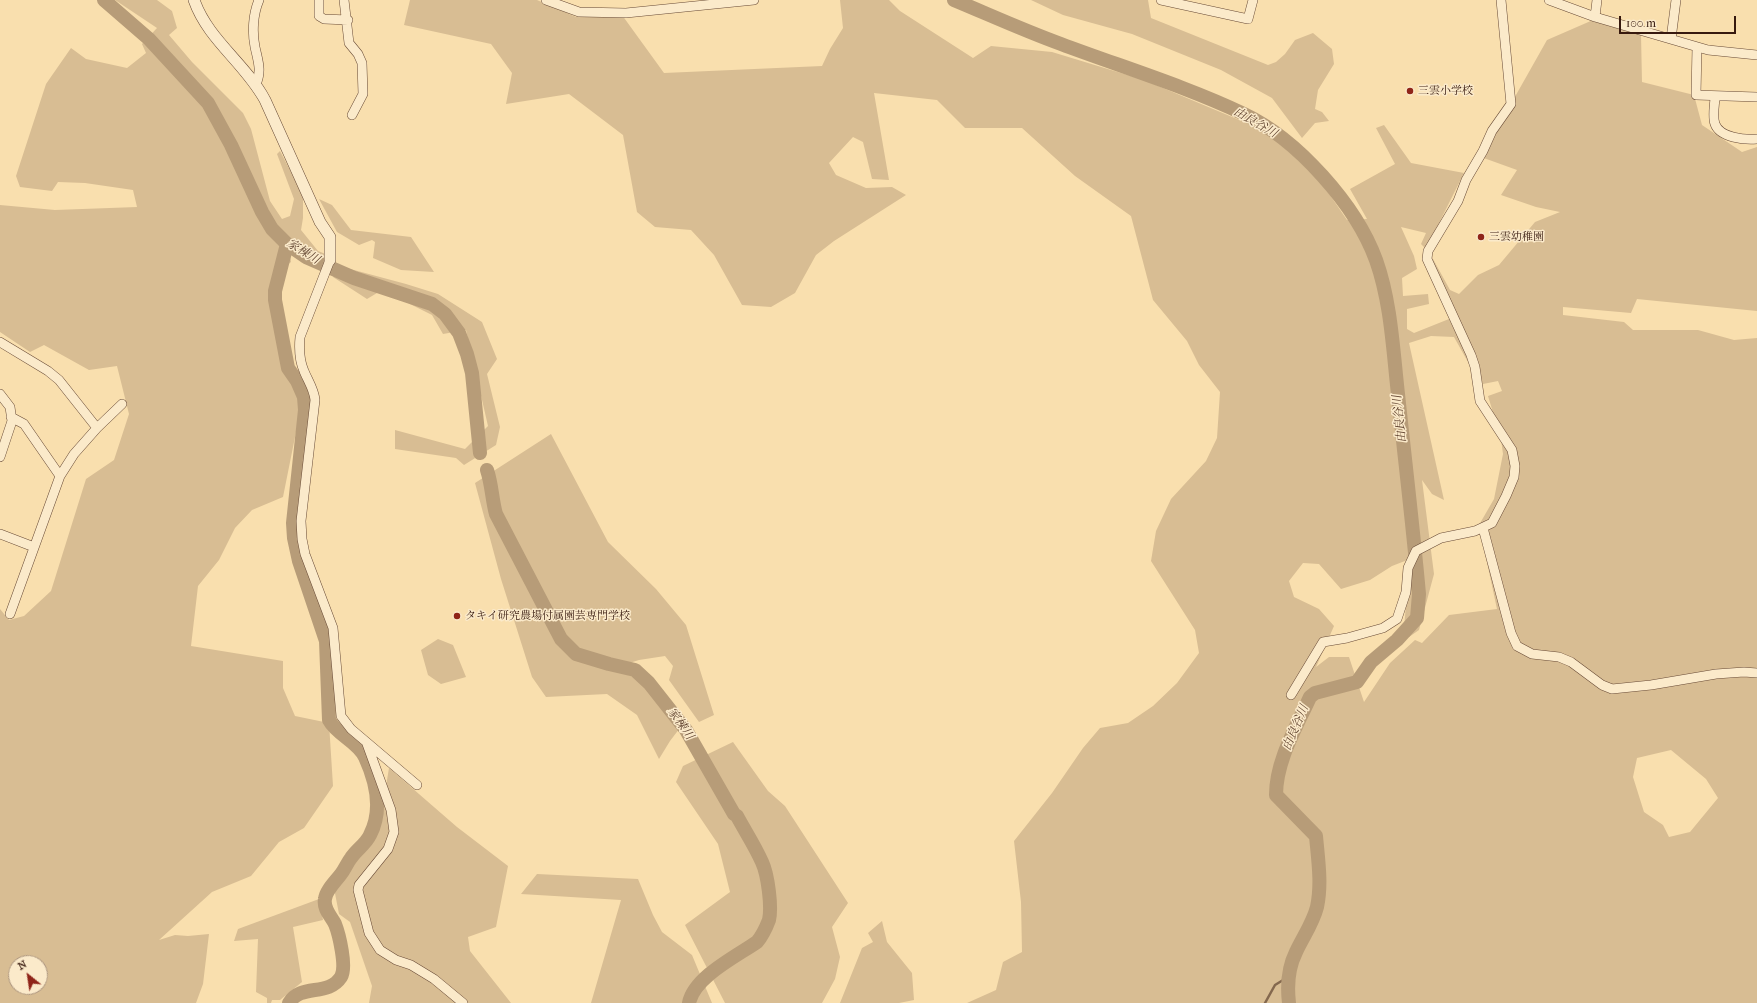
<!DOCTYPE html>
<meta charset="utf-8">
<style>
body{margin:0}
#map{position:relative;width:1757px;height:1003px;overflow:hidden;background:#f9dfae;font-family:"IM FELL French Canon",serif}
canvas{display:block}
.north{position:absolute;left:8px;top:955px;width:40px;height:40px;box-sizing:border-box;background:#fbeaca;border:1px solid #ad967f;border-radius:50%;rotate:330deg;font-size:11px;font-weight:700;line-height:16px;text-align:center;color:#37190e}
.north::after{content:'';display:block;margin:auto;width:14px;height:18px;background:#8f2418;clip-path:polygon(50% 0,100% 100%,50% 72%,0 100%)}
.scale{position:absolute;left:1619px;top:16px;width:117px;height:18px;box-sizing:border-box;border:2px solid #37190e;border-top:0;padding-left:5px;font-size:12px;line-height:14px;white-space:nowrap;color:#37190e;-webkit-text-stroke:3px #fbeaca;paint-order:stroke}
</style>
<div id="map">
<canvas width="1757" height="1003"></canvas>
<div class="north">N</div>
<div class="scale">100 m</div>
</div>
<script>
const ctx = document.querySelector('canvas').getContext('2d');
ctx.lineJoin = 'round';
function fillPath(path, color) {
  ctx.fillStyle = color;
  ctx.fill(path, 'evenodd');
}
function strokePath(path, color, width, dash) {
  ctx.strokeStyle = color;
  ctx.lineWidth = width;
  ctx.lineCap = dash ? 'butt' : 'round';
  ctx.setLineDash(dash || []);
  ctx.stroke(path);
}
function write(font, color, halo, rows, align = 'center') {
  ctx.font = font + ' "IM FELL French Canon","Noto Serif JP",serif';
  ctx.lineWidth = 3;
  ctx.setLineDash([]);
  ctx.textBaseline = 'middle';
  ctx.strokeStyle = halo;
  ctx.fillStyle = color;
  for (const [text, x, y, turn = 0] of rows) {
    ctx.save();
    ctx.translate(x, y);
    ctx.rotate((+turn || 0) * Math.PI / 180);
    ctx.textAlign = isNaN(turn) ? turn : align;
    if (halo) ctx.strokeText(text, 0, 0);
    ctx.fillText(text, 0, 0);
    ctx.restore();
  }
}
const green = new Path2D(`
 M 115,0 L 157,0 L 172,11 L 177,28 L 169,35 L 192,62 L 243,113 L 251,129 L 270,201 L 282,219 L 290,216 L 294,199 L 277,154 L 280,151 L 303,195 L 303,218 L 301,230 L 318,251 L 328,255 L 321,257 L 292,239 L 288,243 L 291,262 L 273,276 L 274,301 L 302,402 L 283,497 L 252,510 L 235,528 L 219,560 L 198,586 L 191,646 L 283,661 L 283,688 L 295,716 L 329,723 L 333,786 L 304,828 L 279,842 L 251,876 L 212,892 L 159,940 L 175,935 L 188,936 L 209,934 L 203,984 L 196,1003 L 0,1003 L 0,609 L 9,620 L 24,616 L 51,591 L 86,479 L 114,460 L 129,414 L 117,366 L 89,370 L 44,345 L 30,352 L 0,332 L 0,205 L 55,210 L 137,207 L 133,190 L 85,183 L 58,182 L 52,191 L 20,187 L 16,176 L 46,84 L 71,48 L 86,59 L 127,68 L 146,53 L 142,44 L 157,28 ZM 16,963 L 40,963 L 40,987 L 16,987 Z
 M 410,0 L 537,0 L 576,17 L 622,15 L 664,73 L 822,66 L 830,49 L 843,28 L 840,0 L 889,0 L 900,11 L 973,58 L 991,46 L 1052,52 L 1144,80 L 1268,132 L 1319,179 L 1347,220 L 1367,219 L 1350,189 L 1395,164 L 1376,128 L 1384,125 L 1411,163 L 1464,173 L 1426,249 L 1421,244 L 1426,233 L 1401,227 L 1414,256 L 1417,269 L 1402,278 L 1403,296 L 1428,294 L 1429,304 L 1407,309 L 1407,329 L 1414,333 L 1449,319 L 1473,368 L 1473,371 L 1454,337 L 1431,336 L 1409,343 L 1444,500 L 1432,494 L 1422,480 L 1434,574 L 1419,630 L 1409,637 L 1404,628 L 1410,559 L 1392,566 L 1370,580 L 1341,589 L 1319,564 L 1303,563 L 1289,581 L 1294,597 L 1319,609 L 1334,626 L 1316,667 L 1329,657 L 1349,657 L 1364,702 L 1390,663 L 1415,640 L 1422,643 L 1449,615 L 1497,609 L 1479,525 L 1494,499 L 1503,454 L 1501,439 L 1488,396 L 1502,391 L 1498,381 L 1483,384 L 1477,366 L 1428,258 L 1433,259 L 1450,290 L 1459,294 L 1478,275 L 1499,265 L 1535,222 L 1560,212 L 1536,207 L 1501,195 L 1517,170 L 1481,157 L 1547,40 L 1593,20 L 1641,35 L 1642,82 L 1694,95 L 1702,125 L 1742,152 L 1757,147 L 1757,311 L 1637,299 L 1631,313 L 1563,307 L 1563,315 L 1624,322 L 1633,330 L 1698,330 L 1734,340 L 1757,338 L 1757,1003 L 967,1003 L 996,990 L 1003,962 L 1022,952 L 1021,902 L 1014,841 L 1052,793 L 1083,748 L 1100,728 L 1128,723 L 1153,706 L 1177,683 L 1199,653 L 1195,630 L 1151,561 L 1156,531 L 1171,499 L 1206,461 L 1217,438 L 1220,392 L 1199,365 L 1187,341 L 1153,300 L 1131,216 L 1075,176 L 1022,128 L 965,128 L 937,100 L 874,93 L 889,180 L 872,179 L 863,142 L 853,137 L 829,163 L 836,175 L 866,188 L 892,187 L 906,195 L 834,241 L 816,255 L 795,293 L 771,307 L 742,305 L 714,255 L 691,230 L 655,227 L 637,212 L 623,135 L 569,94 L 506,104 L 512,73 L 491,44 L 404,25 ZM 1671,750 L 1706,779 L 1718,798 L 1690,832 L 1669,837 L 1663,825 L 1644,812 L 1633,777 L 1637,758 Z
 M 1031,0 L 1148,0 L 1151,18 L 1268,65 L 1276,62 L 1285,54 L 1295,40 L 1313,33 L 1332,49 L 1334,64 L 1318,90 L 1315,109 L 1322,112 L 1329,121 L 1315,123 L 1302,138 L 1272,98 L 1221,70 L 1132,34 L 1063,15 Z
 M 319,199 L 332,205 L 351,230 L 411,237 L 434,272 L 401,270 L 373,258 L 375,242 L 372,240 L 359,245 L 337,232 Z
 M 339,266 L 406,284 L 438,294 L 482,322 L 497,359 L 487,374 L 500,427 L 496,445 L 464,465 L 456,458 L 395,449 L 395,430 L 465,449 L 488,426 L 466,330 L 443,334 L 432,315 L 382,290 L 367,299 L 333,277 Z
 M 551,434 L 608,542 L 656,589 L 686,625 L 714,715 L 699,722 L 669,680 L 673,666 L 665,656 L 639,660 L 623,665 L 655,693 L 683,724 L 670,741 L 659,759 L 637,715 L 607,694 L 546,697 L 532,677 L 501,579 L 475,483 Z
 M 438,639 L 453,645 L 466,677 L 441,684 L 428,675 L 421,650 Z
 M 733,742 L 768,791 L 785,806 L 848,903 L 832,927 L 840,957 L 835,979 L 822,1003 L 725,1003 L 685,925 L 730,892 L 718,844 L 676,782 L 683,766 Z
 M 389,768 L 457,827 L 508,866 L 496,927 L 468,937 L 470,951 L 511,1003 L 369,1003 L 372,986 L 350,922 L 339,914 L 333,883 L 380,822 Z
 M 537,874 L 638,879 L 653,915 L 662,932 L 692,955 L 712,1003 L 591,1003 L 621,900 L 521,894 Z
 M 319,899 L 323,920 L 293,927 L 302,982 L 280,1000 L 272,1000 L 271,1003 L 267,1003 L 267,998 L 256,992 L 258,939 L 234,941 L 238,929 Z
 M 882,921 L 887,942 L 912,973 L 914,1000 L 899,1003 L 840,1003 L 862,948 L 873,942 L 868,933 Z`);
const stream = new Path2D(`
 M 1265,1003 L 1275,985 L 1288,977`);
const river = new Path2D(`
 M 104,0 L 149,39 L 208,103 L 231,145 L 262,212 L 272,229 L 287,244 L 306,257 L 354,278 L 432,304 L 445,314 L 459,333 L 467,354 L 472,373 L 480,453
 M 954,0 C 990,15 1025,31 1061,44 C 1122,67 1185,86 1244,114 C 1297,139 1356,205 1376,260 C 1391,302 1393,350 1398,394 C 1405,461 1413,527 1419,594 L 1417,618 L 1397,640 L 1371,662 L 1357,682 L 1315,693 L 1310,697 C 1296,728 1276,761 1276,795 L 1316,836 C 1318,859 1322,884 1317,907 C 1313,923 1303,937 1296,952 C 1288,968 1287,986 1289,1003
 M 287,244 L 275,291 L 275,300 L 288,368 L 297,381 L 304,397 L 305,410 L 293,523 L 294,538 L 299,561 L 326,641 L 329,720 C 337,735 357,741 365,757 C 376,781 383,810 370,835 C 366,844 356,850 351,858 C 347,863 345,869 341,874 C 336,881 326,890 325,899 C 323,909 331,916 335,924 C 339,934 347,967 341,977 C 328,997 301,983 289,1003
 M 487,470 C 492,485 492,500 496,514 L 561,639 L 576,654 L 609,664 L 635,670 L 649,683 L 686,730 L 734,814 L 737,816 C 745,831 755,846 762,862 C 768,875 772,907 769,920 C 766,928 762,936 757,942 C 737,956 694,977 689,1003`);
const minor = new Path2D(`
 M 319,0 L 319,16 L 324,19 L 348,20
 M 344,0 L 349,43 L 358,54 L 362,63 L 363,94 L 352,115
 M 546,0 L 579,12 L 626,13 L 754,0
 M 1161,0 L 1248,19 L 1253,0
 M 1549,0 L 1595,17 L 1708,50 L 1757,55
 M 1595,17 L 1597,0
 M 1671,39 L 1676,0
 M 1697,47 L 1696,95 L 1757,97
 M 256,84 C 262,71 258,61 255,47 C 252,32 253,14 259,0
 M 1715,96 C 1715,104 1712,116 1715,124 C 1720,138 1745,140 1757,139
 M 330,260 L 300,337 C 299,348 299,360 304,371 C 308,381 314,389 315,400 L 301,521 L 302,539 L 305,554 L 333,628 L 341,716 L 351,729 L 417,785
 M 0,342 L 48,371 L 59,380 L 97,428
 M 0,394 L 10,407 L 12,421 L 0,457
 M 11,417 L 24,424 L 60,476
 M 1483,528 L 1511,633 L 1517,646 L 1532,654 L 1559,657 L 1571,662 L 1602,685 L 1612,689 L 1651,685 L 1716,674 L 1744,672 L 1757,673
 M 0,534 L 34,547
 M 10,614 L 60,476 L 74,454 L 97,428 L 122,404
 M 1291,695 L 1323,642 L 1347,638 L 1383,628 L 1397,619 L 1406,592 L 1408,568 L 1416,551 L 1441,538 L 1475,531 L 1492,523 L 1506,496 L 1514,477 L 1515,466 L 1512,450 L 1480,401 L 1475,367 L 1471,355 L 1427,259 L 1428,251 L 1458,201 L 1466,180 L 1483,151 L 1492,131 L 1511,104 L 1501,0
 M 367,744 L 391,810 L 394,832 L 388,849 L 359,885 L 358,890 L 369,933 L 380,950 L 396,960 L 411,965 L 434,979 L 463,1003`);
const tertiary = new Path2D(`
 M 194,0 C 208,40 245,63 265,100 L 320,222 L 330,237 L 330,260`);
const markers = [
 [1410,91,4,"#8f2418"],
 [1481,237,4,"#8f2418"],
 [457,616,4,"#8f2418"]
];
const poiNames = [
 ["三雲小学校",1418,91],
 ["三雲幼稚園",1489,237],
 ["タキイ研究農場付属園芸専門学校",465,616]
];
const waterNames = [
 ["由良谷川",1255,123,30],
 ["家棟川",303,252,31],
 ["由良谷川",1400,419,-96],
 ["家棟川",680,724,55],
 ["由良谷川",1296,728,-67]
];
fillPath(green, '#d8bd93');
strokePath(stream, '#84684e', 2.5);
strokePath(river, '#b79c78', 14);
strokePath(minor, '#684a36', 10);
strokePath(tertiary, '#684a36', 12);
strokePath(minor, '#fbeaca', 9);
strokePath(tertiary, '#fbeaca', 11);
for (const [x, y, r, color] of markers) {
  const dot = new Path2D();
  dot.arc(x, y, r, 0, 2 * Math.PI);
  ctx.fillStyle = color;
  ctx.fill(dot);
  strokePath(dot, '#fbeaca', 1.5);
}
write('11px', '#37190e', '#fbeaca', poiNames, 'left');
write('italic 12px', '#644733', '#fbeaca', waterNames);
</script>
